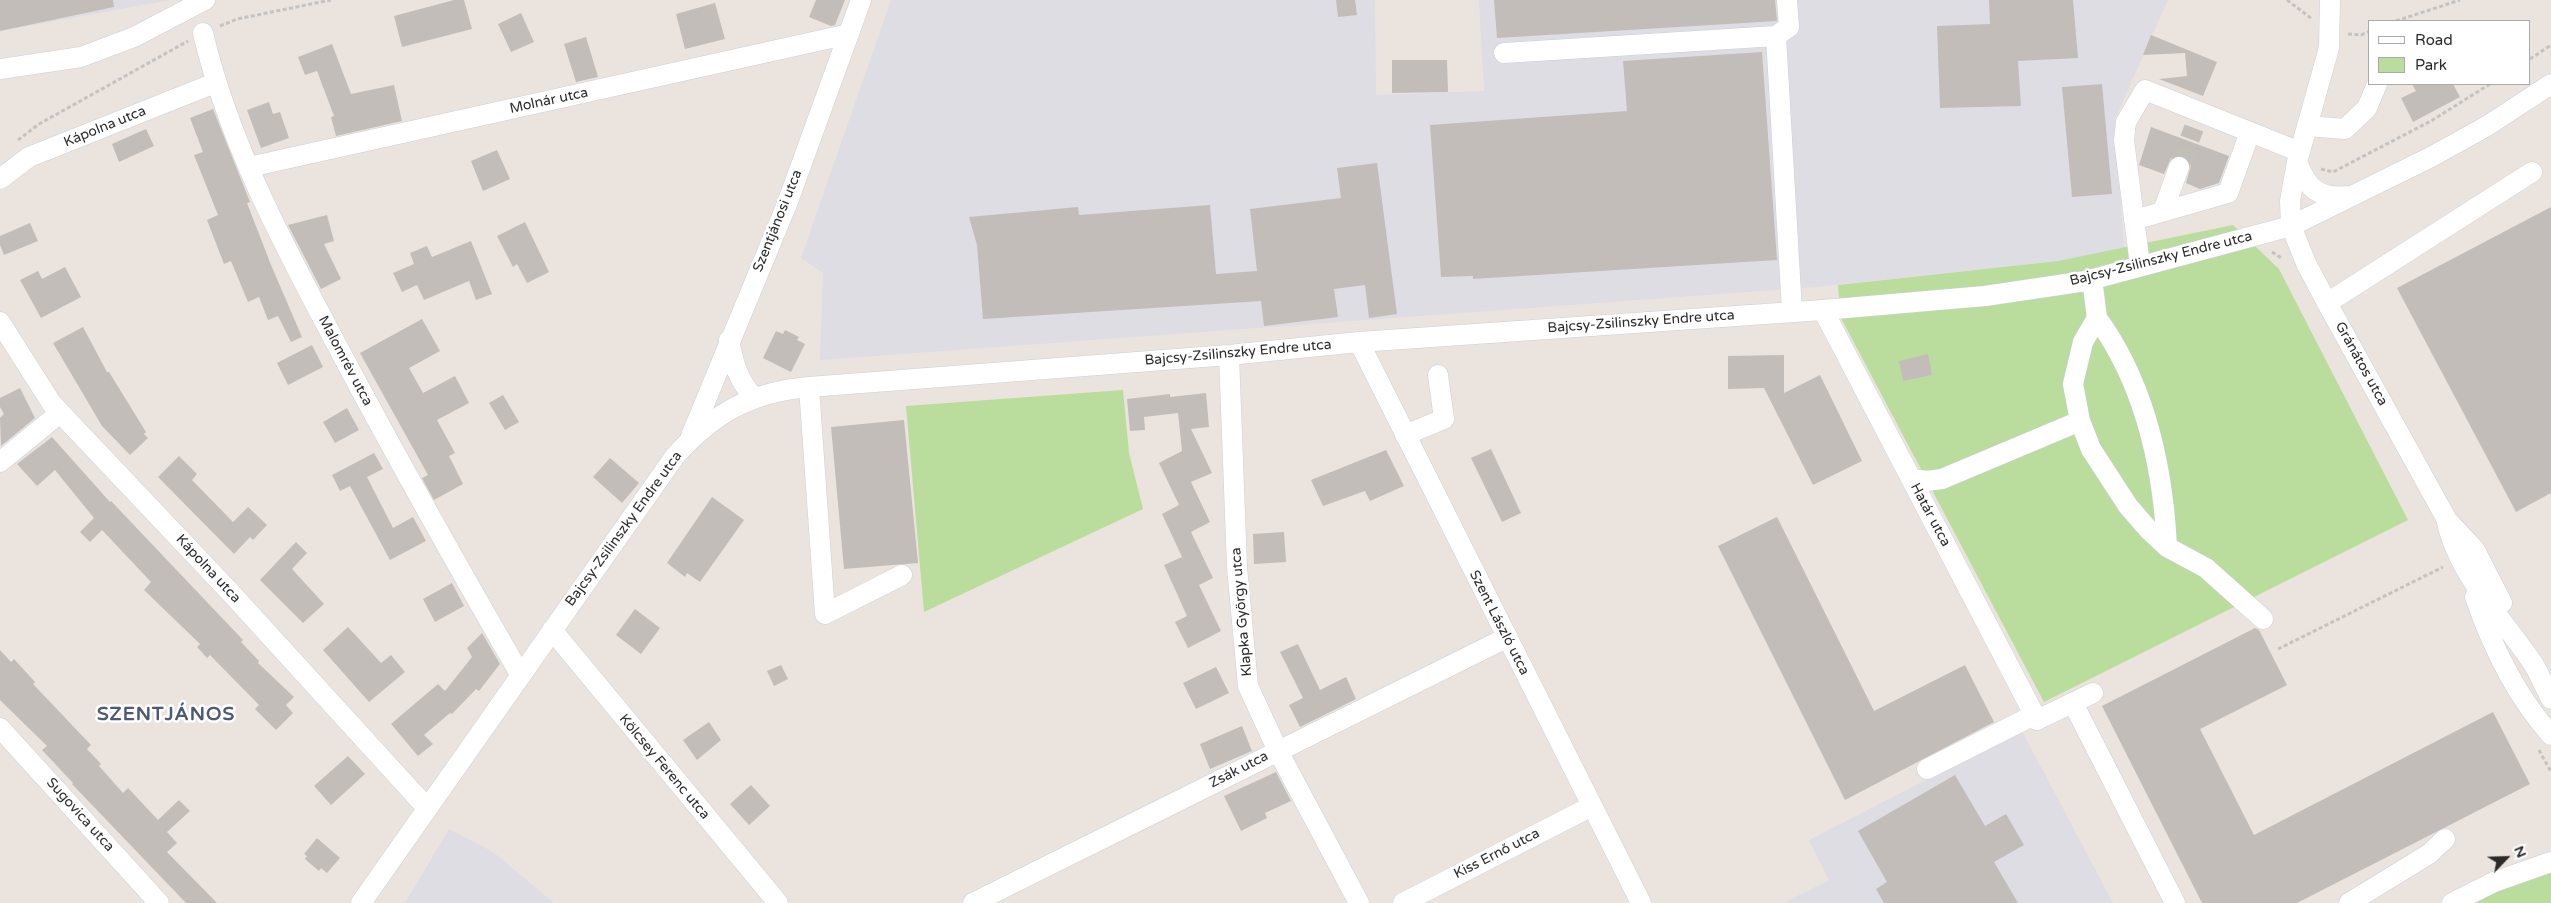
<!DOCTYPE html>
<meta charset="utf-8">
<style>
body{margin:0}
#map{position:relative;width:2551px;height:903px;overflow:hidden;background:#ebe3dd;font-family:"Varela Round",sans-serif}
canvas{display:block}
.legend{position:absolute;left:2368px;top:20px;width:162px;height:65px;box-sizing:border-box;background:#fff;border:1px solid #aaa;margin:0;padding:6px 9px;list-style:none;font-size:15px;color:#2a2a2a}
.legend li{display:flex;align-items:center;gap:10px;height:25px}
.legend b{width:25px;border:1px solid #aaa}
.north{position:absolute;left:2481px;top:833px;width:50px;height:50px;-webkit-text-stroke:4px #fff;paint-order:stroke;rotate:66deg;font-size:14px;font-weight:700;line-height:20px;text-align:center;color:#2a2a2a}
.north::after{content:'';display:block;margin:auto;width:18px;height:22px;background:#2a2a2a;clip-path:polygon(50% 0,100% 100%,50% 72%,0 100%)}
</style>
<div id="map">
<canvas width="2551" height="903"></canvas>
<ul class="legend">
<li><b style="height:6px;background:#fff"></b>Road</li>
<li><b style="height:14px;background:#badd9d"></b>Park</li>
</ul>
<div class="north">N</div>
</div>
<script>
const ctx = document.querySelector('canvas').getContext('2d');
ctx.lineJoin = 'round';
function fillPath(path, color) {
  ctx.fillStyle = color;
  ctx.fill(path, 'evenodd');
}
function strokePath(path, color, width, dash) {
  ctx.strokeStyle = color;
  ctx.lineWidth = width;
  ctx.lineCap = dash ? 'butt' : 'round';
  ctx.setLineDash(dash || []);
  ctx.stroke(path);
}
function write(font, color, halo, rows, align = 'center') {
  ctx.font = font + ' "Varela Round",sans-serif';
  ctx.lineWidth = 5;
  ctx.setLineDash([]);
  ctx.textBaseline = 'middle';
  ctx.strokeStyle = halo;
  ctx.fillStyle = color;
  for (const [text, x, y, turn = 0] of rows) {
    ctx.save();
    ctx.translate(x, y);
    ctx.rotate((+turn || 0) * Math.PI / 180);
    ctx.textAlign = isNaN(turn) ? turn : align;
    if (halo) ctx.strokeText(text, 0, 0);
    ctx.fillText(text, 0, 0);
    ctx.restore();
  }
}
const industrial = new Path2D(`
 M 0,0 L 171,0 L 0,31 Z
 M 891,0 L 1375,0 L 1376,95 L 1484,91 L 1479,0 L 2168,0 L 2115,119 L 2124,248 L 2058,261 L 1816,287 L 820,360 L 823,273 L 801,258 Z
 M 2022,731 L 2113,903 L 1784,903 L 1829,880 L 1809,840 Z
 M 449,829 L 493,852 L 554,903 L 405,903 Z`);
const green = new Path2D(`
 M 2233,225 L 2279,269 L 2408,520 L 2044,702 L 1841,318 L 1838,285 L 2058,261 Z
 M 1123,390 L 1129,453 L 1143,509 L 924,612 L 906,406 Z
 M 2551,870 L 2551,903 L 2466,903 Z`);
const building = new Path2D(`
 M 0,0 L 113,0 L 114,7 L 0,31 Z
 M 454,0 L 464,0 L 472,29 L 402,47 L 394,16 Z
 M 816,0 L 845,0 L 835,25 L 831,26 L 809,17 Z
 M 1336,0 L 1355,0 L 1357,15 L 1338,17 Z
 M 1494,0 L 1775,0 L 1777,21 L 1497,38 Z
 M 1989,0 L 2073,0 L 2078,58 L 2018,61 L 2021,106 L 1940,108 L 1937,26 L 1990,24 Z
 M 715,3 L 725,39 L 685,49 L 676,14 Z
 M 521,13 L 534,42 L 511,52 L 498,24 Z
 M 2151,35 L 2217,62 L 2203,96 L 2159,79 L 2187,76 L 2185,53 L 2143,55 Z
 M 586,37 L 598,77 L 576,82 L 564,44 Z
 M 332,44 L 351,94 L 394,85 L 402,121 L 336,136 L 331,117 L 334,116 L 317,71 L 305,75 L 298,57 Z
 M 1762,52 L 1777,260 L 1473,279 L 1473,276 L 1441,277 L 1430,125 L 1627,111 L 1623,61 Z
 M 1392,60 L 1447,60 L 1448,92 L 1392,93 Z
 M 2102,84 L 2112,194 L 2072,197 L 2062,87 Z
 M 2412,84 L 2453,84 L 2460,97 L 2413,122 L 2401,98 L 2416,91 Z
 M 269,102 L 273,114 L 280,112 L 289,138 L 261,148 L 247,110 Z
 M 213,109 L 250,202 L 247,203 L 271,265 L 302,337 L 291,342 L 278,316 L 268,320 L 259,297 L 248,302 L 231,261 L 224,264 L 207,220 L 218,215 L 194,155 L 203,152 L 190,118 Z
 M 2151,127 L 2229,156 L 2219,183 L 2200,189 L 2186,183 L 2191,165 L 2188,160 L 2183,156 L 2171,158 L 2164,174 L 2139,165 Z
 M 146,129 L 154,146 L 119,162 L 112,144 Z
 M 497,150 L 510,179 L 483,191 L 471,161 Z
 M 1377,163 L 1397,314 L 1369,318 L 1365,285 L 1334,289 L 1338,317 L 1264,326 L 1261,301 L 983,319 L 977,245 L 969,217 L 1078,207 L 1079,215 L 1210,205 L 1216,274 L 1257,271 L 1250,209 L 1341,198 L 1337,168 Z
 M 2551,207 L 2551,493 L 2516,512 L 2397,288 Z
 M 327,215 L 334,241 L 324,244 L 341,279 L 321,289 L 288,225 Z
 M 525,222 L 549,272 L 527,283 L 517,264 L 513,267 L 497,236 Z
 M 30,223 L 38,241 L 4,255 L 0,245 L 0,236 Z
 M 471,241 L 492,294 L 476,300 L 469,281 L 424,300 L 417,285 L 402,292 L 393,273 L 414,264 L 410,253 L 427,246 L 432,257 Z
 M 65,267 L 81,297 L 41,318 L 20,280 L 38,271 L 42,279 Z
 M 422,319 L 440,351 L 409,368 L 423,393 L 455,376 L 469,403 L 437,420 L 455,453 L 449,456 L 463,484 L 434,500 L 422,478 L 428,475 L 360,353 Z
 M 83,327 L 107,372 L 109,372 L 146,432 L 144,434 L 148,438 L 130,455 L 102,426 L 53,343 Z
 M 785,330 L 799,337 L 797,340 L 805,344 L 791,372 L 763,358 L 776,331 L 783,334 Z
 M 312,345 L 323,367 L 288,385 L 277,363 Z
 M 1928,354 L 1932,375 L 1903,381 L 1899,361 Z
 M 1784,355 L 1784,393 L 1820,375 L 1862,461 L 1813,485 L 1764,388 L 1728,389 L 1728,356 Z
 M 20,388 L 35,418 L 1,446 L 0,418 L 4,414 L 0,407 L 0,398 Z
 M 1206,393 L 1209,427 L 1191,429 L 1212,473 L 1191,482 L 1210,522 L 1191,532 L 1213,578 L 1199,585 L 1221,631 L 1188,648 L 1175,622 L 1187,616 L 1164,565 L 1182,557 L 1162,514 L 1179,505 L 1159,463 L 1182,451 L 1178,413 L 1144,417 L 1145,430 L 1130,431 L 1127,399 L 1170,394 L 1170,397 Z
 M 503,395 L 519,422 L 505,430 L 489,403 Z
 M 347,408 L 359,430 L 335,443 L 323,422 Z
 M 904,420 L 918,563 L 844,569 L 831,427 Z
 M 52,437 L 110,502 L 111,501 L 243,640 L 241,642 L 259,661 L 258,663 L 294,697 L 286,705 L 293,713 L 276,730 L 255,709 L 259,705 L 210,655 L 207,658 L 197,647 L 200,644 L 144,590 L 151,582 L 102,530 L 90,542 L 80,532 L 94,518 L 55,470 L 37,486 L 17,464 Z
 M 1491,449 L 1521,513 L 1502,522 L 1471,458 Z
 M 1386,450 L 1404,486 L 1370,501 L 1365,491 L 1323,506 L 1311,480 Z
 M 374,453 L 383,469 L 367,477 L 393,528 L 413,517 L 426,541 L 390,560 L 350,486 L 340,491 L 332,475 Z
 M 179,456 L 197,474 L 192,480 L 233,522 L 248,507 L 267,525 L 253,540 L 250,537 L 234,554 L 158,477 Z
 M 610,458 L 639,483 L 622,503 L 593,477 Z
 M 712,497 L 744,520 L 700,582 L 687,573 L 685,577 L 667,563 Z
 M 1777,517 L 1874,711 L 1965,665 L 1994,722 L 1845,800 L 1718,546 Z
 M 1284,532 L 1286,562 L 1254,564 L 1253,534 Z
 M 296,542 L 307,553 L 292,569 L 324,604 L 303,623 L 260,580 Z
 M 452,583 L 464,606 L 435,622 L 423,599 Z
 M 635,609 L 660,628 L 641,654 L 616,635 Z
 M 348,627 L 381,663 L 391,655 L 405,672 L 369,702 L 323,650 Z
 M 2255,628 L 2259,630 L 2287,685 L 2200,729 L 2254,835 L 2493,712 L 2530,784 L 2297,903 L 2202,903 L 2102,706 Z
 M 482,633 L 500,664 L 479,691 L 476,689 L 452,714 L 450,713 L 424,735 L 433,744 L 418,756 L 391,724 L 438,684 L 445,691 L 472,657 L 467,648 Z
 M 1298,644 L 1320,690 L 1346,677 L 1356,699 L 1300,727 L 1289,705 L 1303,698 L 1280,652 Z
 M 0,650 L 11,662 L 14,659 L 35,682 L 33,684 L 91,745 L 87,749 L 101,764 L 99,766 L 123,793 L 128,788 L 158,820 L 179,800 L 190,811 L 167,832 L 177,843 L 167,852 L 217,903 L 186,903 L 72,784 L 73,783 L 42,750 L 47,746 L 0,700 Z
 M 781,665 L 788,679 L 774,686 L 767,671 Z
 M 1216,667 L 1229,693 L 1196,709 L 1183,683 Z
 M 709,722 L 721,740 L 697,760 L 683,740 Z
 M 1242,726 L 1252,751 L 1210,769 L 1200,744 Z
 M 348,756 L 365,774 L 331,805 L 314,786 Z
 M 1276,772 L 1291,801 L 1265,813 L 1267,818 L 1241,831 L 1224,796 Z
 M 1955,775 L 1985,826 L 2006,814 L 2024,845 L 1994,862 L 2018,903 L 1884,903 L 1876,889 L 1887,882 L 1858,831 Z
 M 751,785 L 770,806 L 749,825 L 730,804 Z
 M 317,838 L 340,858 L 327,873 L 321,868 L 319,871 L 305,859 L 307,856 L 304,854 Z`);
const minorTunnel = new Path2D(`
 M 2179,167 L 2194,128`);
const path = new Path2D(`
 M 2287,0 L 2312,19
 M 2396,21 L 2460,0
 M 220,26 L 237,19 L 331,0
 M 2348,34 L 2361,35 L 2370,31
 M 2530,59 L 2551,45
 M 18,140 L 39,124 L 188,41
 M 2321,169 L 2333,172 L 2431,121 L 2490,84
 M 2272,252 L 2283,259
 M 2278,649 L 2443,567
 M 2539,750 L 2551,772`);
const minor = new Path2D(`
 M 2330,0 L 2329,48 L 2297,162 L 2290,201 L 2291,226 L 2306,263 L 2327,303 L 2446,518 C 2457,575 2503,618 2534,665 C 2540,675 2545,688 2551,699
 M 203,33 C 230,147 286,249 340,351 C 398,460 458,567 520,674
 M 1776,36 L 1789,27 L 1787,0
 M 1504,53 L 1776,36 L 1792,311
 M 0,69 L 81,57 L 134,37 L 205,0
 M 2307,126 L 2345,129 L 2367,108 L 2377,84
 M 2297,162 C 2308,190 2319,199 2350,196
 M 249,167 L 849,34
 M 0,179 L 29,157 L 215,83
 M 2163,211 L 2179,167
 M 2134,220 L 2228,193 L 2250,132
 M 2140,265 L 2124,140 L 2126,122 L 2145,90 L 2300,152
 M 2092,279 L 2097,318 L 2083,342 L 2073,384 L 2080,421 L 2091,449 L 2128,506 L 2148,529 L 2167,547 L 2206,568 L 2263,619
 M 2327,303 L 2532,172
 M 1823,310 L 2037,720 L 2093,693
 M 2097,318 C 2145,384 2163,468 2167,547
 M 0,322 L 52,404 L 230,592 L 427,808
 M 729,340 C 734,365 737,378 754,398
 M 1359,342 L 1641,903
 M 1229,355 L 1237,567 L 1248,686 L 1278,751 L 1359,903
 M 809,387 L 825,614 L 902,575
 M 1405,435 L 1444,419 L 1438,375
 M 691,436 L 787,204 L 861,0
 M 0,462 L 60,413
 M 1911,479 L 1927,481 L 1942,479 L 2080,421
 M 2449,522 L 2475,550 L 2502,603
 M 2475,597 C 2492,646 2516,696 2551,735
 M 552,630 L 778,903
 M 2073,703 L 2175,903
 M 0,728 L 159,903
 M 1927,769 L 2034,715
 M 361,903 L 675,456 C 714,413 751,392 809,387 L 1229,355 L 1359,342 L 1823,310 L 1985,296 L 2086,281 L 2291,226 L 2431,157 L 2487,126 L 2551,84
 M 973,903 L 1506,638
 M 1403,903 L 1592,806
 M 2349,903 L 2429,854 L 2445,839
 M 2452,903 L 2494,882 L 2551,862`);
const streetNames = [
 ["Molnár utca",549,101,-12],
 ["Kápolna utca",105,127,-22],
 ["Szentjánosi utca",778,221,-68],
 ["Bajcsy-Zsilinszky Endre utca",2161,259,-14],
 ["Bajcsy-Zsilinszky Endre utca",1641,322,-4],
 ["Bajcsy-Zsilinszky Endre utca",1238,353,-5],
 ["Malomrév utca",345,361,62],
 ["Gránátos utca",2361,364,61],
 ["Határ utca",1930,515,62],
 ["Bajcsy-Zsilinszky Endre utca",624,529,-54],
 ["Kápolna utca",208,569,47],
 ["Klapka György utca",1242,612,-95],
 ["Szent László utca",1499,623,63],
 ["Kölcsey Ferenc utca",664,767,50],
 ["Zsák utca",1239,770,-27],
 ["Sugovica utca",80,815,48],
 ["Kiss Ernő utca",1497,854,-27]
];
const districtNames = [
 ["SZENTJÁNOS",166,715]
];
fillPath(industrial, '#dedde4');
fillPath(green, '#badd9d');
fillPath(building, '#c3bdb9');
strokePath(minorTunnel, '#c4beb9', 20, [20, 10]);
strokePath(minor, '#cbd0da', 21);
strokePath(path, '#c3c3c3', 3, [4, 2.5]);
strokePath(minor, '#fff', 20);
write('14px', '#2a2a2a', '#fff', streetNames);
ctx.letterSpacing = '1px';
write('bold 19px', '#4e5977', '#fff', districtNames);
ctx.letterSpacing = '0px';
</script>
